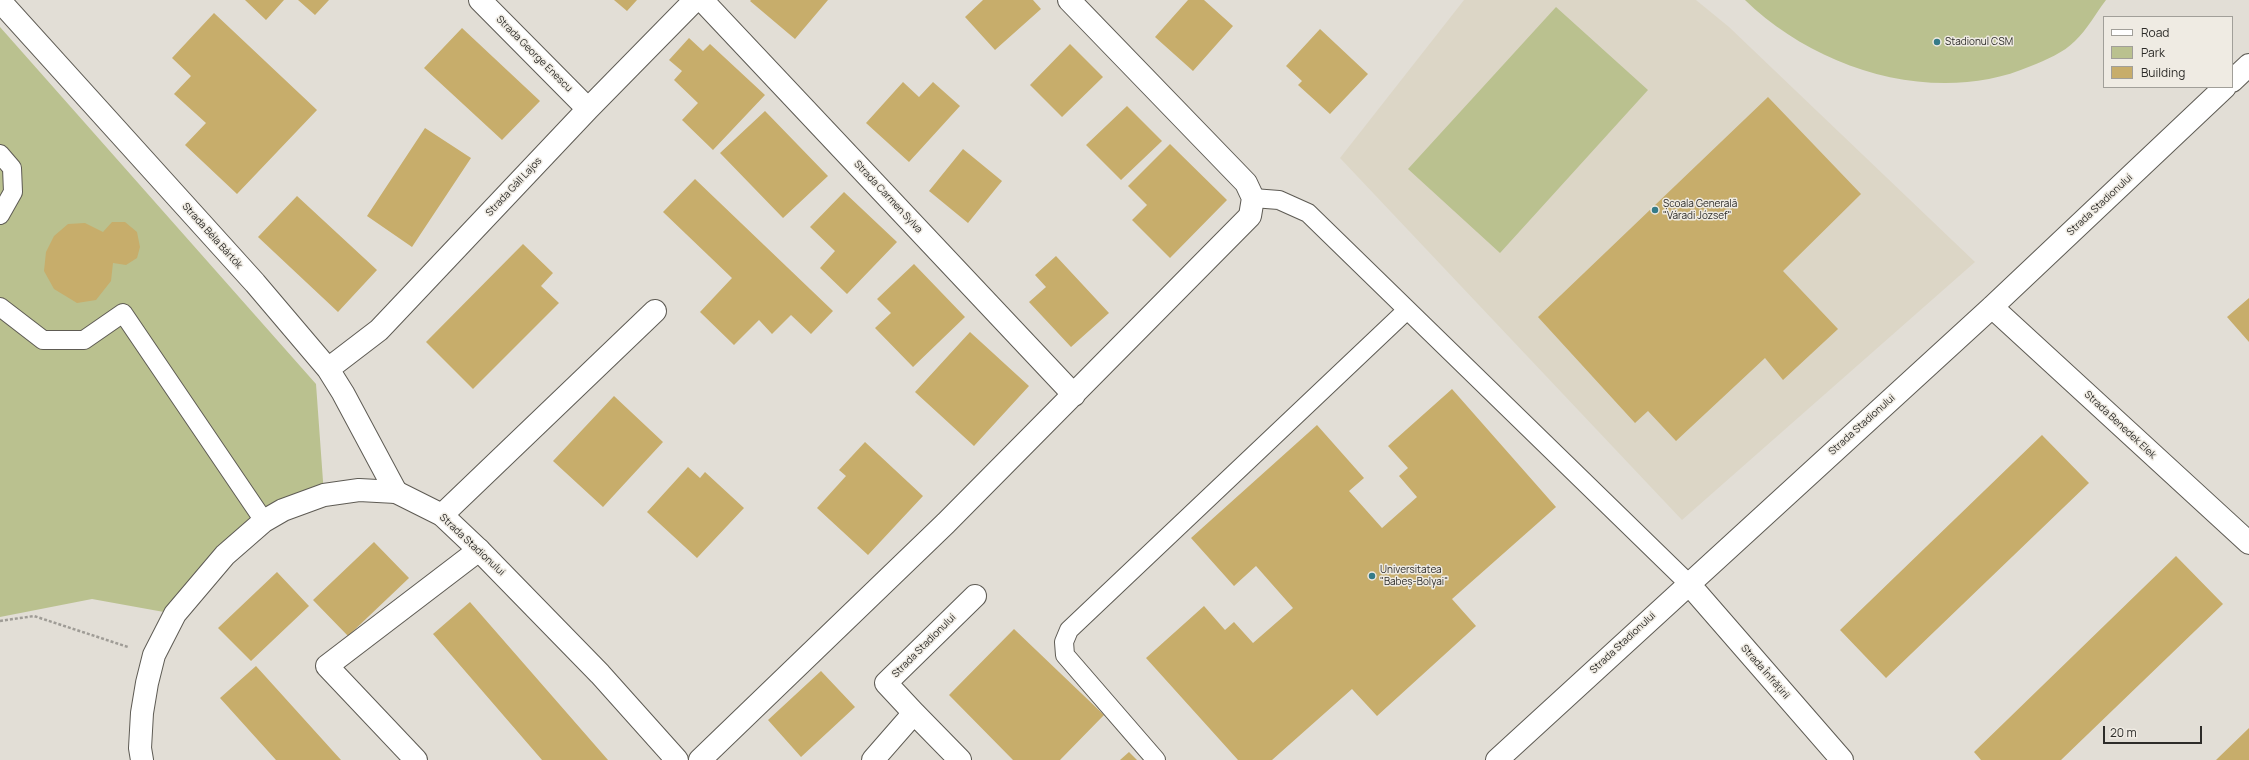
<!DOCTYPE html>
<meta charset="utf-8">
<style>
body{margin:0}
#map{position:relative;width:2249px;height:760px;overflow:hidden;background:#e2ded6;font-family:Manrope,sans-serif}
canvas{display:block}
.legend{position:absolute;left:2103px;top:16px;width:130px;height:72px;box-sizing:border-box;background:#efebe3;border:1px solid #a19f99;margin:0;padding:5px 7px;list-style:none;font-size:12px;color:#2d2c29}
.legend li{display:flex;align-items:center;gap:8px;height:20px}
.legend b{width:20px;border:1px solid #a19f99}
.scale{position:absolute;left:2103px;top:726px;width:99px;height:18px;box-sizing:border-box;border:2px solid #2d2c29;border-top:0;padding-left:5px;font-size:12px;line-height:14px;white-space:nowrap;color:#2d2c29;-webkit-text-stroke:3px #efebe3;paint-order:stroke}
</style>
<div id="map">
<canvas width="2249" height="760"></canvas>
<ul class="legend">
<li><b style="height:5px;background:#fff"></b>Road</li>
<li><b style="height:11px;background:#bac18f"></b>Park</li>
<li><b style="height:11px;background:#c7ad6b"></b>Building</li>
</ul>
<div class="scale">20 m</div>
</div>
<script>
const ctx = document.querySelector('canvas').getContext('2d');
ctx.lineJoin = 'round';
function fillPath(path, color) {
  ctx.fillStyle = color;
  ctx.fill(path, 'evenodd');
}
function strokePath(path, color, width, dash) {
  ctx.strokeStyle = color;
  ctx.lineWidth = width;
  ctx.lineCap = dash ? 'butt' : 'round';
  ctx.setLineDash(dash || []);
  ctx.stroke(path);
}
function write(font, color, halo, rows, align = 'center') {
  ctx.font = font + ' Manrope,sans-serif';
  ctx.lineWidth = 3;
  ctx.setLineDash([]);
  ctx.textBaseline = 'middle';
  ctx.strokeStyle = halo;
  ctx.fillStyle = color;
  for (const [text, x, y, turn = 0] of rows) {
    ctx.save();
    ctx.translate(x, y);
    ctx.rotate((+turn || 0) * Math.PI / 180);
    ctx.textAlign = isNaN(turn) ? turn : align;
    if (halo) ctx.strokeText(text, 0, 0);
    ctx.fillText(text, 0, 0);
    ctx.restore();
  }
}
const built = new Path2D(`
 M 1464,0 L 1696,0 L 1729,27 L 1975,262 L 1682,520 L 1340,158 Z`);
const green = new Path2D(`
 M 1745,0 L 2106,0 C 2096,13 2087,30 2075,41 C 2063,53 2046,60 2031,66 C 1936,107 1817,70 1745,0 Z
 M 1556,7 L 1648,90 L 1500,253 L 1408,169 Z
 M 0,27 L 316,384 L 324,495 L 283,510 L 175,614 L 92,599 L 0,617 Z`);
const building = new Path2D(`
 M 245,0 L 284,0 L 266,20 Z
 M 298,0 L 329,0 L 315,15 Z
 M 614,0 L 637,0 L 627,11 Z
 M 751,0 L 828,0 L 795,39 L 750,1 Z
 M 983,0 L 1033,0 L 1041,9 L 995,50 L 965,17 Z
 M 1188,0 L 1204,0 L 1233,26 L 1193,71 L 1155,37 Z
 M 214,13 L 317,110 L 237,194 L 185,145 L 206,123 L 174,94 L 191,76 L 172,58 Z
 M 462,28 L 540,101 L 502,140 L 424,68 Z
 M 1320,29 L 1368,74 L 1330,114 L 1298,85 L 1302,81 L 1286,66 Z
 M 689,38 L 703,51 L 710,44 L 765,95 L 713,150 L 682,120 L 698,103 L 674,80 L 682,71 L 669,60 Z
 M 1070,44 L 1103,77 L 1062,117 L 1030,85 Z
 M 903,82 L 919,97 L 933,82 L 960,106 L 909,162 L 866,123 Z
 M 1768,97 L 1861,194 L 1783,271 L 1838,329 L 1783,380 L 1765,358 L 1676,441 L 1648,411 L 1635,423 L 1538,317 Z
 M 1127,106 L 1162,141 L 1121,180 L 1086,145 Z
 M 765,111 L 828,176 L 783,218 L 720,153 Z
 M 425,128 L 471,158 L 412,247 L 367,216 Z
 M 1170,144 L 1227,200 L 1170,258 L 1132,220 L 1147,205 L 1128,186 Z
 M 963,149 L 1002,181 L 968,223 L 929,191 Z
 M 695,179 L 833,311 L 811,334 L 791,315 L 772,334 L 759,320 L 734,345 L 700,312 L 732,278 L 663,212 Z
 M 844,192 L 897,242 L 847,294 L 820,268 L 835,251 L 810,227 Z
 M 297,196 L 377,270 L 338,312 L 258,237 Z
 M 112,222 L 125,222 L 137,232 L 140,247 L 137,258 L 126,265 L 113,263 L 111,281 L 96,300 L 77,303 L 54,289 L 44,271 L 46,252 L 54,236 L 68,224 L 85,223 L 103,232 Z
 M 523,244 L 553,273 L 541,286 L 559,303 L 473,389 L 426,342 Z
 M 1056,256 L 1109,313 L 1071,347 L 1029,302 L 1046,287 L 1035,275 Z
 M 914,264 L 965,317 L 913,367 L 875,328 L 891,313 L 877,299 Z
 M 2249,298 L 2249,342 L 2227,317 Z
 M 970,332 L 1029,386 L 974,446 L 915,392 Z
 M 1452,389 L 1556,507 L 1452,599 L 1476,626 L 1377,716 L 1352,689 L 1272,760 L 1238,760 L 1146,658 L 1204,606 L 1225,630 L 1234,622 L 1253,643 L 1293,608 L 1256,566 L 1234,586 L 1191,538 L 1317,425 L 1364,478 L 1349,491 L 1382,528 L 1417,497 L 1399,476 L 1408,468 L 1388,446 Z
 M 614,396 L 663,442 L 603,507 L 553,461 Z
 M 2042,435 L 2089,483 L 1886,678 L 1840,630 Z
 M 865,442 L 923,496 L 868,555 L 817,508 L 846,476 L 839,470 Z
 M 688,467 L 700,478 L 705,472 L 744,508 L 697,558 L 647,512 Z
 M 374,542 L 409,578 L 348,636 L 313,600 Z
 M 2176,556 L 2223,604 L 2061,760 L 1981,760 L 1974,752 Z
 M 277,572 L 309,606 L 251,661 L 218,628 Z
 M 470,602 L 608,760 L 542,760 L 433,634 Z
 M 1014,629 L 1104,715 L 1060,760 L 1013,760 L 949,695 Z
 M 256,666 L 341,760 L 276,760 L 220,698 Z
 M 821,671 L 855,707 L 801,757 L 768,720 Z
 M 2249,728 L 2249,760 L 2216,760 Z
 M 1129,752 L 1137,760 L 1120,760 Z`);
const path = new Path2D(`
 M 0,621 L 34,616 L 128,647`);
const service = new Path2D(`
 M 0,154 L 12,168 L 13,192 L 0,215
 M 1253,198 L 1279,200 L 1308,213 L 1688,583
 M 0,307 L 43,340 L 84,340 L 123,313 L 264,521
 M 1156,760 L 1065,655 L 1064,642 L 1069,630 L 1407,310`);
const minor = new Path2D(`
 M 480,0 L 588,109
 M 702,0 L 1074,395
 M 0,1 L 255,283 L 328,369 L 343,393 L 396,492
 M 2232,81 L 2249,65
 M 1992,307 L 2249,543
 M 328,369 L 379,330 L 588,109 L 695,0
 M 442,515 L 655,311
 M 1688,583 L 1842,760
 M 914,713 L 886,683 L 975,596
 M 416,760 L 327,666 L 479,550
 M 700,760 L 946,523 L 1250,216 L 1253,198 L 1246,183 L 1069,0
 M 873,760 L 914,713 L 960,760
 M 1497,760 L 1992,307 L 2225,87`);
const tertiary = new Path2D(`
 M 142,760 L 140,748 L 142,713 L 147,683 L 154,655 L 175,614 L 225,555 L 264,521 L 283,510 L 324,495 L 359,490 L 396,492 L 442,515 L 479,550 L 600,674 L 677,760`);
const markers = [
 [1937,42,4,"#357b88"],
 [1655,210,4,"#357b88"],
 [1372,576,4,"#357b88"]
];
const poiNames = [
 ["Stadionul CSM",1945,42],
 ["Școala Generală",1663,204],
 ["\"Váradi József\"",1663,216],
 ["Universitatea",1380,570],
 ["\"Babeș-Bolyai\"",1380,582]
];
const streetNames = [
 ["Strada George Enescu",534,54,45],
 ["Strada Gáll Lajos",514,187,-47],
 ["Strada Carmen Sylva",888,197,47],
 ["Strada Stadionului",2100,205,-43],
 ["Strada Béla Bártók",212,236,48],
 ["Strada Stadionului",1862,425,-42],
 ["Strada Benedek Elek",2120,425,43],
 ["Strada Stadionului",472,545,43],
 ["Strada Stadionului",1623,643,-43],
 ["Strada Stadionului",924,646,-45],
 ["Strada Înfrățirii",1765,672,49]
];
fillPath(built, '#dcd6c6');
fillPath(green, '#bac18f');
fillPath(building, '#c7ad6b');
strokePath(service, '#5e5b54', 20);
strokePath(minor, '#5e5b54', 24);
strokePath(tertiary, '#5e5b54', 24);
strokePath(path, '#9f9c96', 2.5, [3, 2]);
strokePath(service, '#fff', 18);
strokePath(minor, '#fff', 22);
strokePath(tertiary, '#fff', 22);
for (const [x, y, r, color] of markers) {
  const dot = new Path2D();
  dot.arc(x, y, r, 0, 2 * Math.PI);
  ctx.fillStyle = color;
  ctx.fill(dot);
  strokePath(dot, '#efebe3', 1.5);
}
write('10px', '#2d2c29', '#efebe3', poiNames, 'left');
write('10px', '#2d2c29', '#efebe3', streetNames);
</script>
